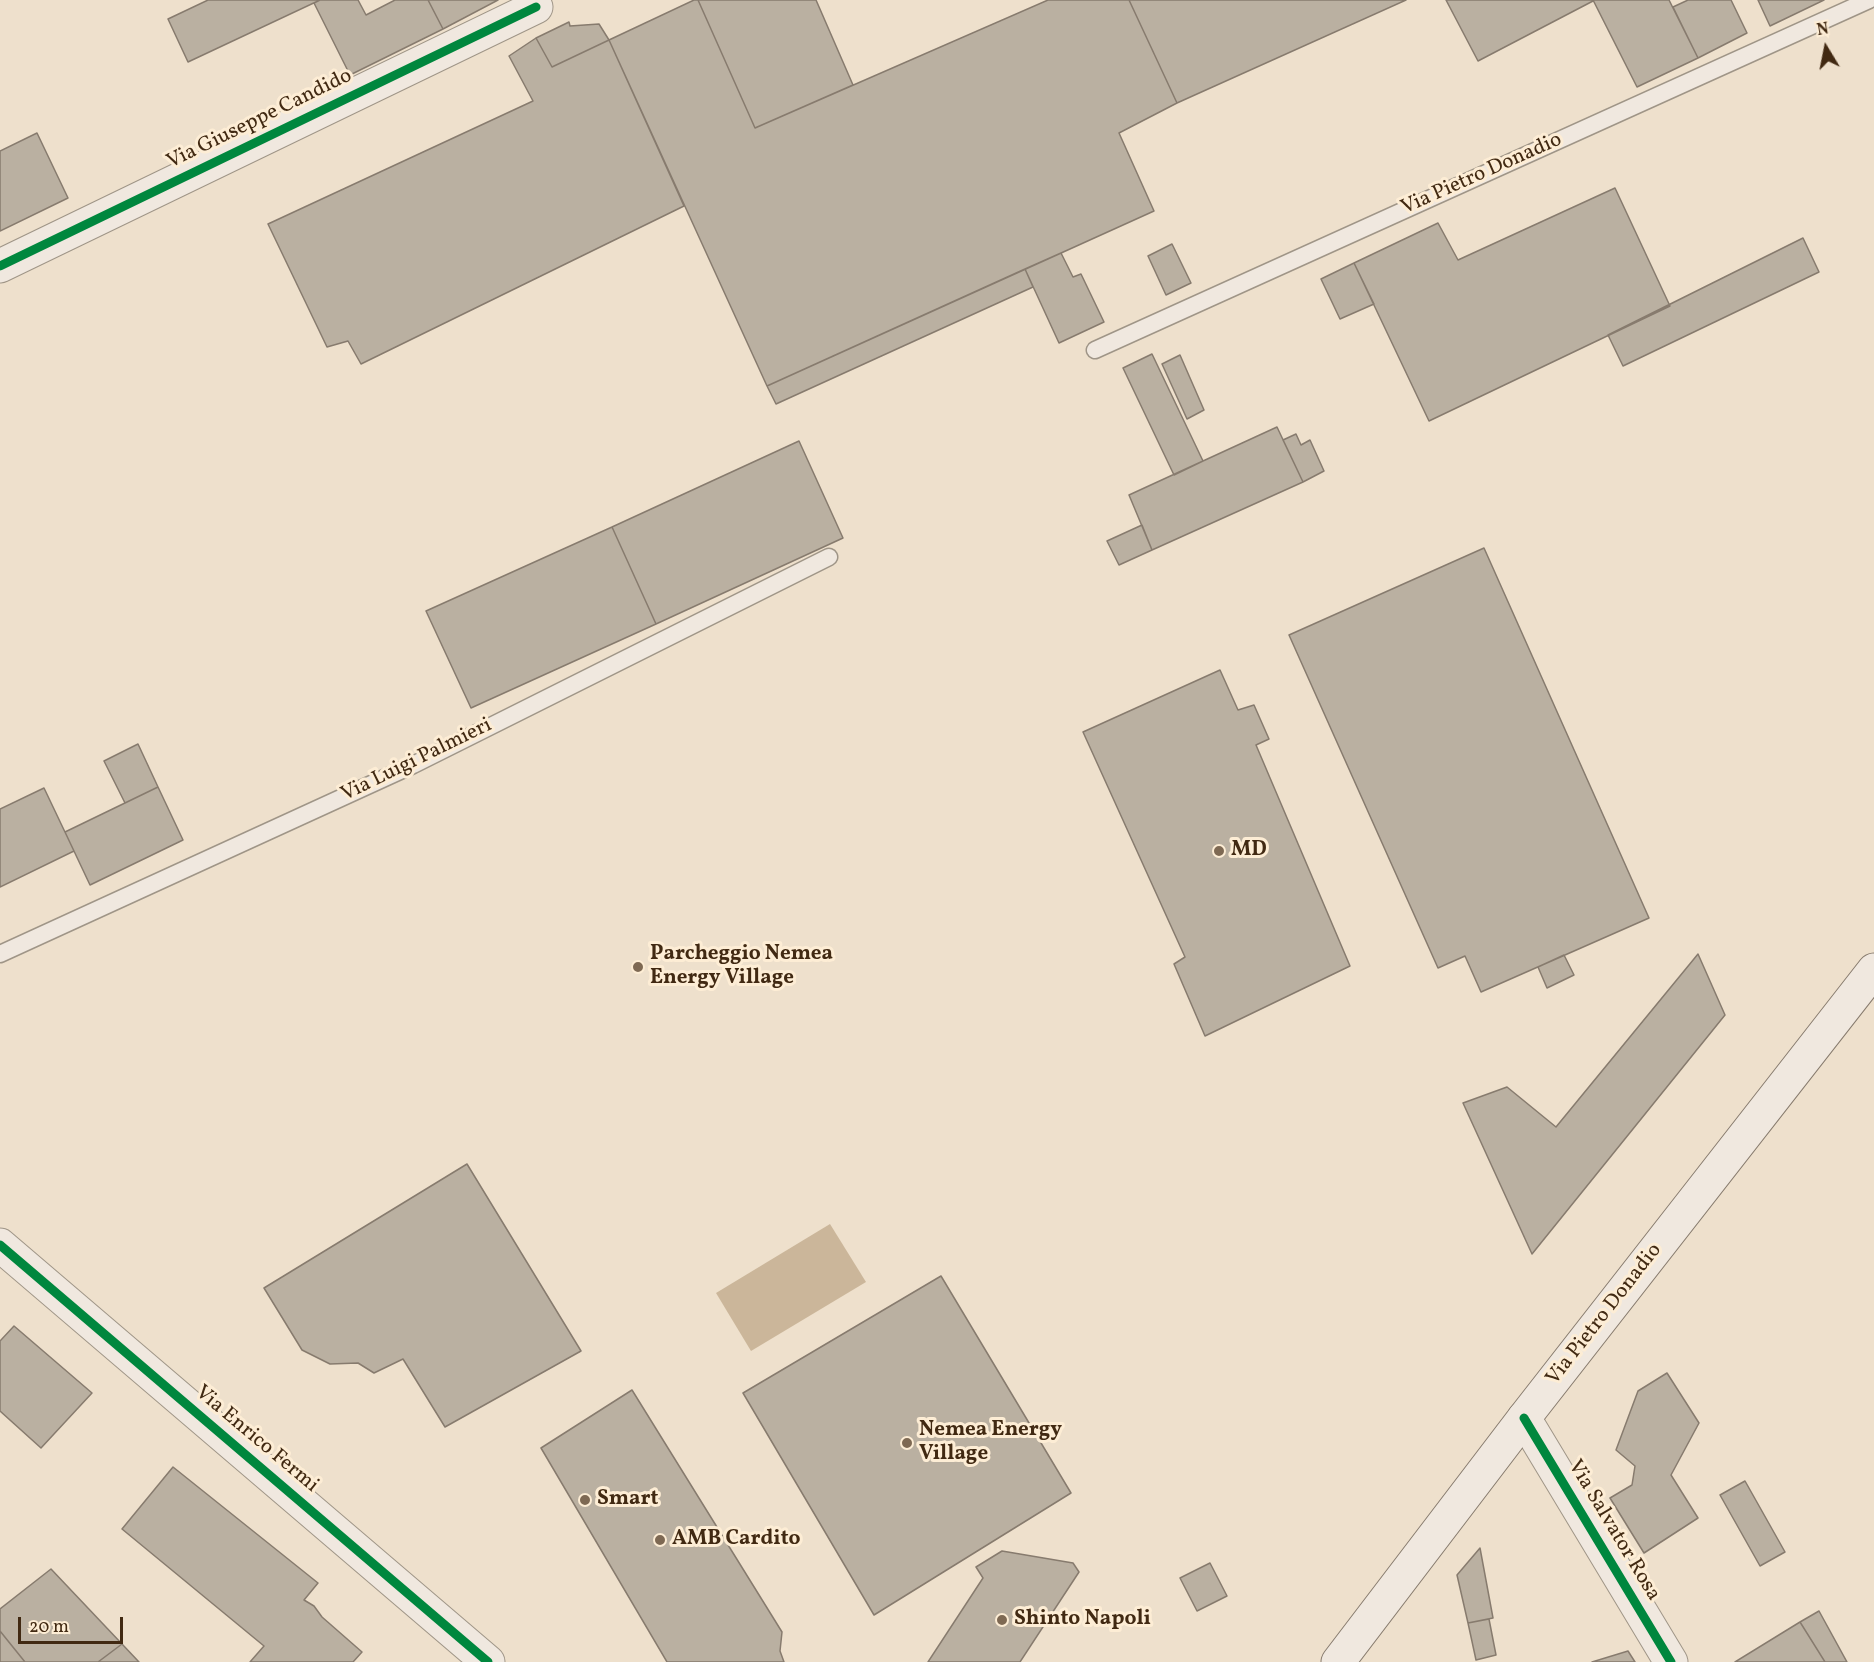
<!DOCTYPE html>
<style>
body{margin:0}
#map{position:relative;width:1874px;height:1662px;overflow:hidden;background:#eee0cc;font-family:Vollkorn,serif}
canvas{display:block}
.north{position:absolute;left:1796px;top:18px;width:60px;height:60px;-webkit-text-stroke:4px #fdedd5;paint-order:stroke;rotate:350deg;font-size:16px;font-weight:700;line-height:24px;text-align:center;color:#412912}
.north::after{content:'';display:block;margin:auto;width:21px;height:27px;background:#412912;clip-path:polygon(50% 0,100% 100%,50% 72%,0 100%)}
.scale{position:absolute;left:18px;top:1617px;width:105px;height:27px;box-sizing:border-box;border:3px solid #412912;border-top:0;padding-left:8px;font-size:18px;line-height:21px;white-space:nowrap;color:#412912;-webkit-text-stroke:4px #fdedd5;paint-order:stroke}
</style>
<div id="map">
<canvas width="1874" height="1662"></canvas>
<div class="north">N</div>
<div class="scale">20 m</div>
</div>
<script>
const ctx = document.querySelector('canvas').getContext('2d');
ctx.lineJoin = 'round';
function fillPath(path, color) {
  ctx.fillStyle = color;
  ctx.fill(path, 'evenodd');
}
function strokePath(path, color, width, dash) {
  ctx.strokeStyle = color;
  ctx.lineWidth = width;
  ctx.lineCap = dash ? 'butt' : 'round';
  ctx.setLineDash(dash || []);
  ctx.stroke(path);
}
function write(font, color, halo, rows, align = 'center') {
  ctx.font = font + ' Vollkorn,serif';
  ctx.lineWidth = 6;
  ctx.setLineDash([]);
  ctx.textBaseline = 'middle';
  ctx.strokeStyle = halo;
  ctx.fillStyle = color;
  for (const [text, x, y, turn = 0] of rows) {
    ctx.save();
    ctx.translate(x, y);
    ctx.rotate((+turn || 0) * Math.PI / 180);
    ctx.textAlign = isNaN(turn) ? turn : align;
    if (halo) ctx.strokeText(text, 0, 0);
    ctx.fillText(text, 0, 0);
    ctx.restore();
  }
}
const water = new Path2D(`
 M 830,1224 L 866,1282 L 751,1351 L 716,1293 Z`);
const building = new Path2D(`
 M 208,0 L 320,0 L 188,62 L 168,19 Z
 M 320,0 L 358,0 L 366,15 L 395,0 L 428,0 L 443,29 L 350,75 L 314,3 Z
 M 428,0 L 498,0 L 443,29 Z
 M 694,0 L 698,0 L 755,128 L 1048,0 L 1129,0 L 1177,103 L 1119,133 L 1154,211 L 767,386 L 609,40 Z
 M 698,0 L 816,0 L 853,85 L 755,128 Z
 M 1129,0 L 1406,0 L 1177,103 Z
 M 1446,0 L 1593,0 L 1593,1 L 1478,61 Z
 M 1593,0 L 1669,0 L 1698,58 L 1637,87 Z
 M 1688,0 L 1731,0 L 1747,33 L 1698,58 L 1673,7 Z
 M 1758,0 L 1824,0 L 1770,26 Z
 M 569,22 L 570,26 L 599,24 L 609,40 L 552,67 L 536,38 Z
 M 536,38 L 552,67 L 609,40 L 684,206 L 361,364 L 348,341 L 327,347 L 268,224 L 533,101 L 509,56 Z
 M 37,133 L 68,198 L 0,231 L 0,151 Z
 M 1615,188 L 1670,306 L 1429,421 L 1354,263 L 1438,223 L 1458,260 Z
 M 1803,238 L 1819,272 L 1623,366 L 1608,335 Z
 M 1172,244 L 1191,283 L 1166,295 L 1148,256 Z
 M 1061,253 L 1073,277 L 1081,274 L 1104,322 L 1059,343 L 1025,269 Z
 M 1354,263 L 1374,304 L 1340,319 L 1321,279 Z
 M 1025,269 L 1033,287 L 776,404 L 767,386 Z
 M 1152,354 L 1203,461 L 1174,475 L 1123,368 Z
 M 1180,355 L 1204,410 L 1187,419 L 1162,364 Z
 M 1277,427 L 1303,482 L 1152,550 L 1129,495 Z
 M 1296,434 L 1301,445 L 1310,440 L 1324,471 L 1303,482 L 1283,440 Z
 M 799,441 L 843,538 L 656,624 L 612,527 Z
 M 1142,525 L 1152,550 L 1119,565 L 1107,541 Z
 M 612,527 L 656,624 L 471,708 L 426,611 Z
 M 1484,548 L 1649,918 L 1481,992 L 1465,956 L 1438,968 L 1289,635 Z
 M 1220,670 L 1238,710 L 1254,705 L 1269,739 L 1256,745 L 1350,966 L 1205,1036 L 1174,964 L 1185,957 L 1083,732 Z
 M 138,744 L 158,787 L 125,803 L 104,761 Z
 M 158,787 L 183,840 L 90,885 L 65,832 Z
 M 44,788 L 74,851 L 0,887 L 0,809 Z
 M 1698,954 L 1725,1015 L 1532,1254 L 1463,1103 L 1507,1087 L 1556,1127 Z
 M 1564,955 L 1574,975 L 1547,988 L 1538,967 Z
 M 467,1164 L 581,1351 L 445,1427 L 403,1359 L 374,1373 L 358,1363 L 330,1364 L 302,1350 L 264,1288 Z
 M 941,1276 L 1071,1493 L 874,1615 L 743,1393 Z
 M 14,1326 L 92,1393 L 41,1448 L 0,1411 L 0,1341 Z
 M 1667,1373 L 1699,1423 L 1671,1475 L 1698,1518 L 1644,1553 L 1610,1498 L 1632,1485 L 1635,1466 L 1616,1450 L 1638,1391 Z
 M 632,1390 L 782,1632 L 780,1651 L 784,1662 L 667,1662 L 541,1448 Z
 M 173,1467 L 318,1583 L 304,1600 L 314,1606 L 322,1617 L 362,1652 L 353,1662 L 250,1662 L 264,1646 L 122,1529 Z
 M 1745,1481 L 1785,1552 L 1760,1566 L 1720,1495 Z
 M 1480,1548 L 1493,1618 L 1468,1623 L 1457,1575 Z
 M 1002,1551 L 1073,1563 L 1079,1572 L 1020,1662 L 928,1662 L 983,1578 L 976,1567 Z
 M 1210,1563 L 1227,1596 L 1197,1611 L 1180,1578 Z
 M 51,1569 L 122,1644 L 98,1662 L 25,1662 L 0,1631 L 0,1609 Z
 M 1819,1611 L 1847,1662 L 1825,1662 L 1800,1622 Z
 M 1489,1619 L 1496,1655 L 1476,1660 L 1468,1623 Z
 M 1800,1622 L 1825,1662 L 1735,1662 Z
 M 0,1631 L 25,1662 L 0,1662 Z
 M 122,1644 L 139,1662 L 98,1662 Z
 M 1628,1651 L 1635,1662 L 1592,1662 Z`);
const service = new Path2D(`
 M 1095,350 L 1869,0
 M 0,954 L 413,765 L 829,557`);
const minor = new Path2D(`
 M 0,266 L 536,7
 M 0,1245 L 488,1662
 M 1524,1418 L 1671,1662`);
const secondary = new Path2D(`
 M 1338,1662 L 1524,1418 L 1874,970`);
const cycleway = new Path2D(`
 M 0,266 L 536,7
 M 0,1245 L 488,1662
 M 1524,1418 L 1671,1662`);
const markers = [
 [1219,851,6,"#7e6953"],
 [638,967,6,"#7e6953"],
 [907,1443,6,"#7e6953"],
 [585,1500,6,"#7e6953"],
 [660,1540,6,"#7e6953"],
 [1002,1620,6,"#7e6953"]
];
const streetNames = [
 ["Via Giuseppe Candido",260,120,-26],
 ["Via Pietro Donadio",1482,175,-24],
 ["Via Luigi Palmieri",417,761,-26],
 ["Via Pietro Donadio",1605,1315,-52],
 ["Via Enrico Fermi",256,1440,40],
 ["Via Salvator Rosa",1613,1531,59]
];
const poiNames = [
 ["MD",1231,851],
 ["Parcheggio Nemea",650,955],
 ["Energy Village",650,979],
 ["Nemea Energy",919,1431],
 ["Village",919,1455],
 ["Smart",597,1500],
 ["AMB Cardito",672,1540],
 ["Shinto Napoli",1014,1620]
];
fillPath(water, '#cbb69a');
fillPath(building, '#bab0a1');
strokePath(building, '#877b6e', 1.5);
strokePath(service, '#9f9587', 19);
strokePath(minor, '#9f9587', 35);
strokePath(secondary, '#877b6e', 35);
strokePath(service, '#f0e8df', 16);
strokePath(minor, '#f0e8df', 33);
strokePath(secondary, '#f0e8df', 33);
strokePath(cycleway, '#00873e', 9);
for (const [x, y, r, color] of markers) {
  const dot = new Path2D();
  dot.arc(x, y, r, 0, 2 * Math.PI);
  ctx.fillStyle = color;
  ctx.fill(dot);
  strokePath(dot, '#fdedd5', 2);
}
write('21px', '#412912', '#fdedd5', streetNames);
write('bold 21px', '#412912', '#fdedd5', poiNames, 'left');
</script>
